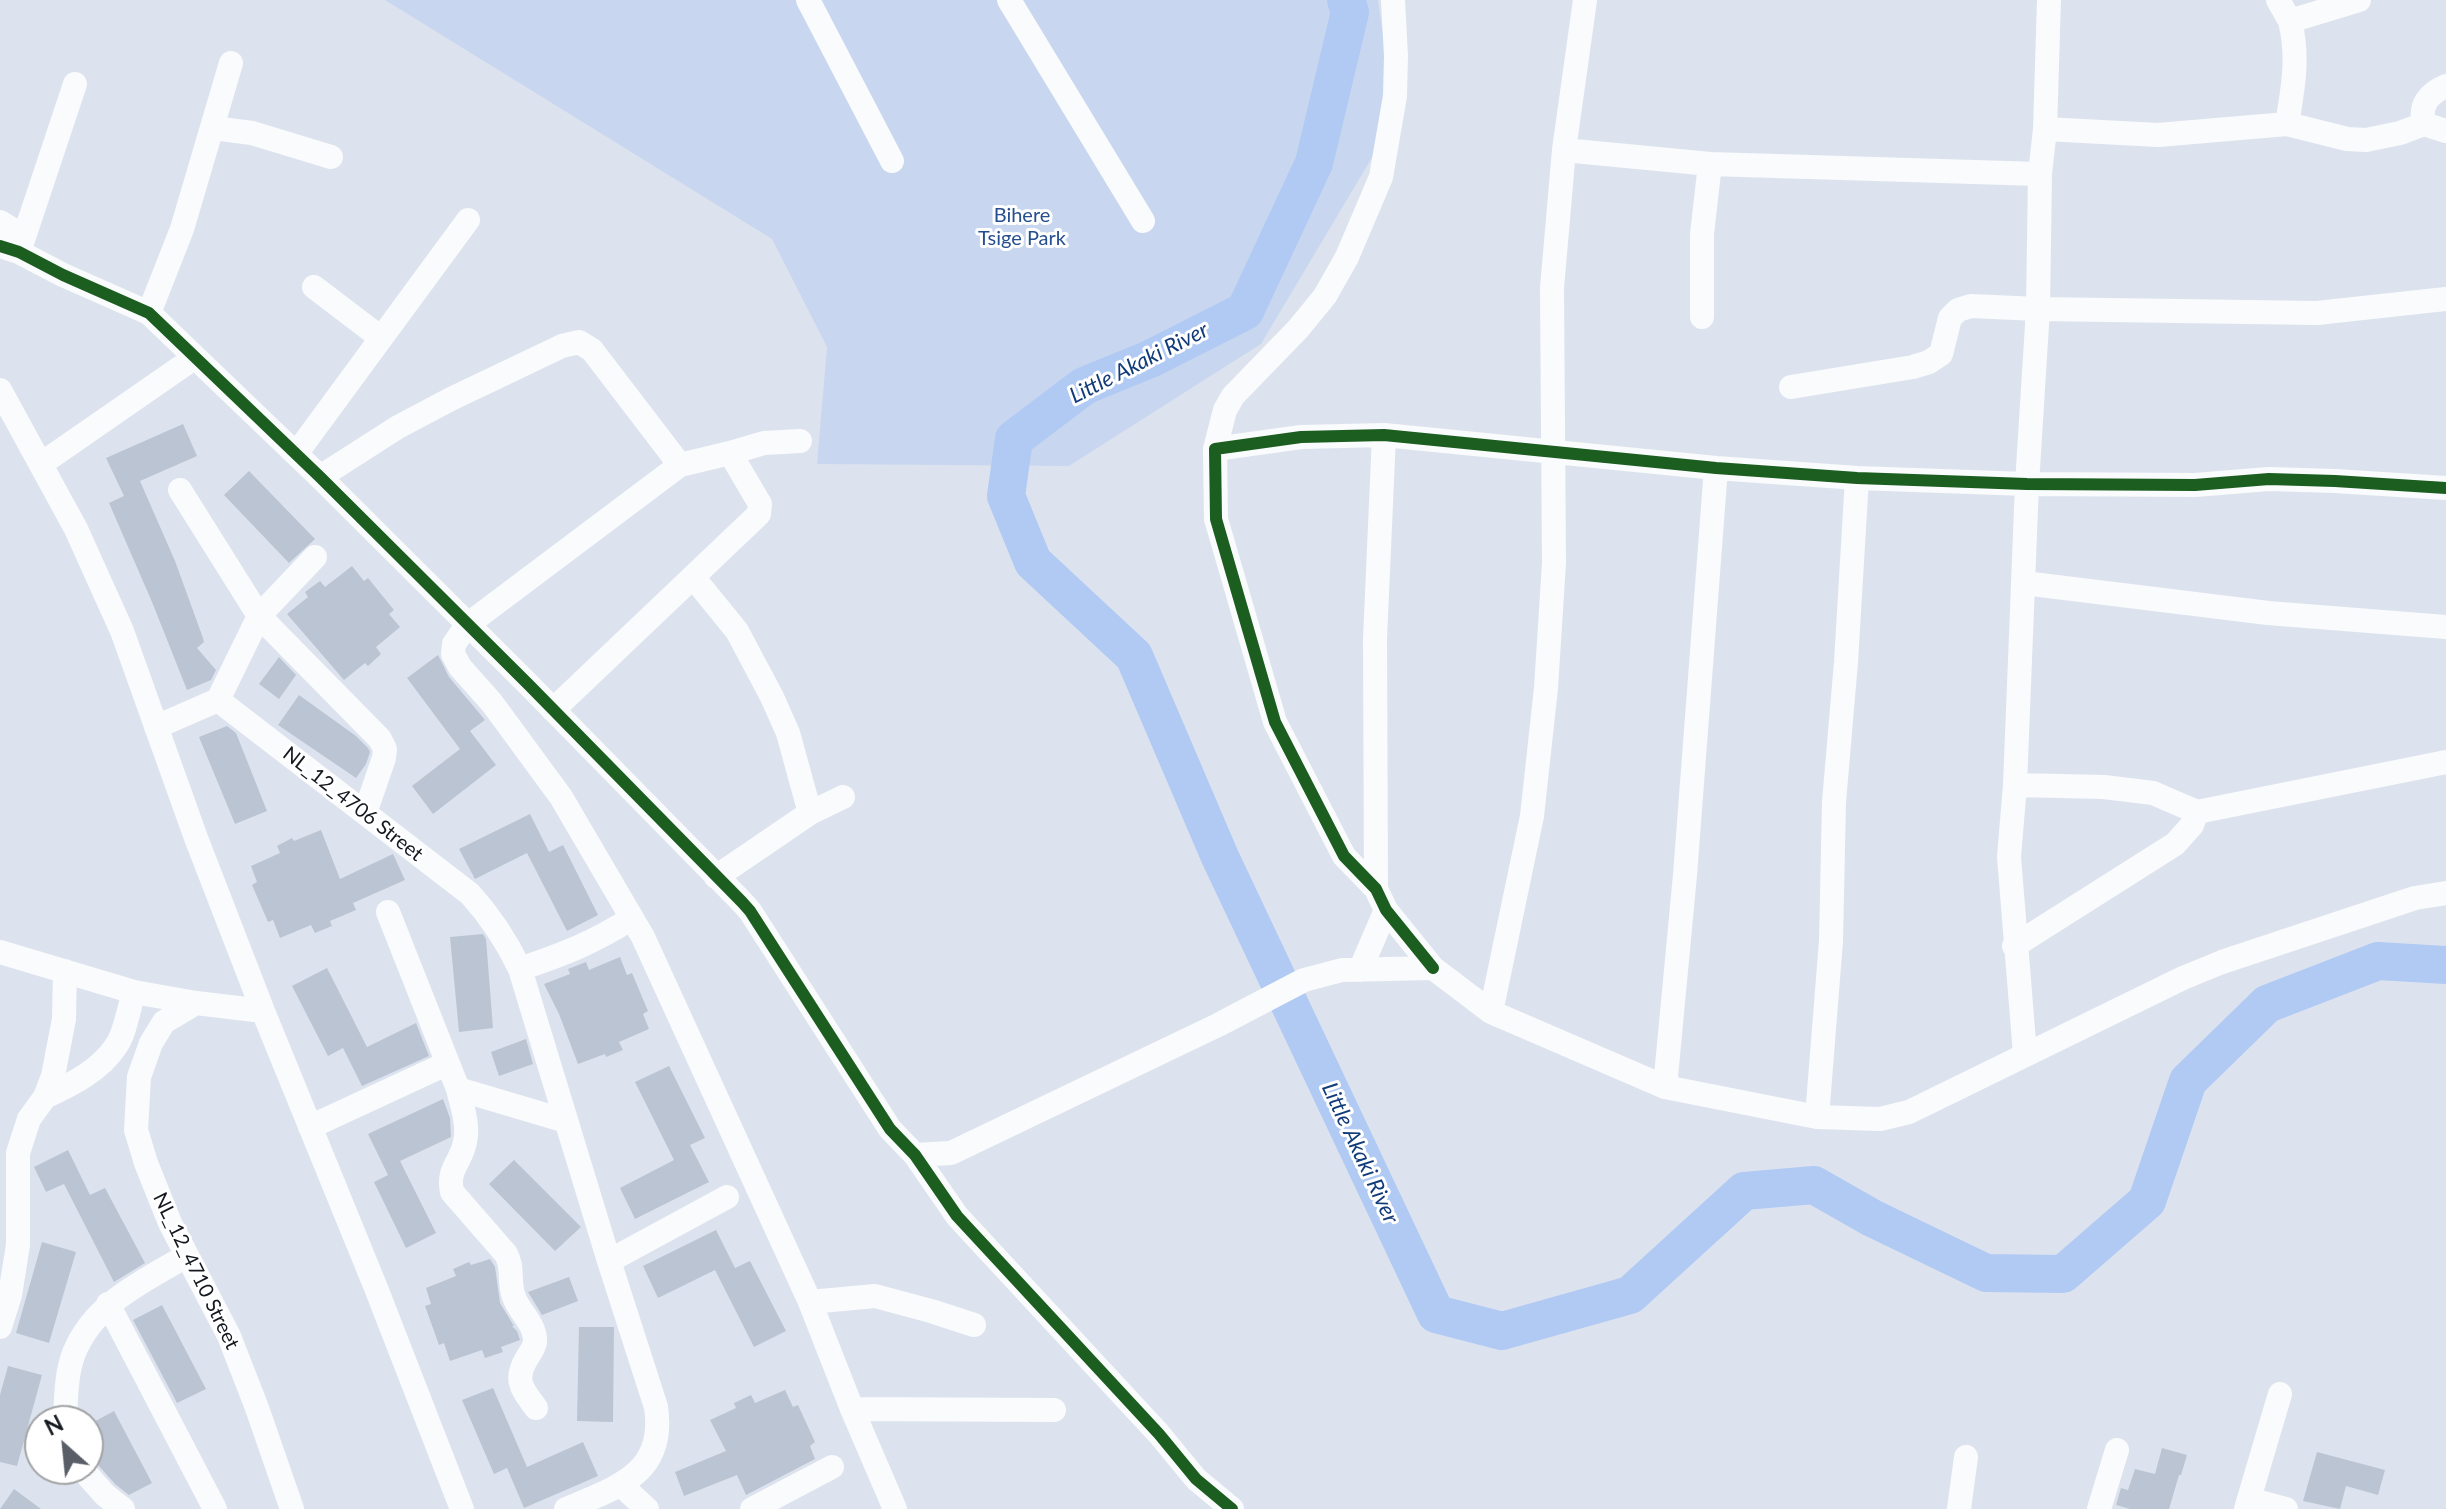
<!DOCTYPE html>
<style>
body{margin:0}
#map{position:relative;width:2446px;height:1509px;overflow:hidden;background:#dde3ee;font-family:Lato,sans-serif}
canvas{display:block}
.north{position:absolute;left:24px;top:1405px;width:80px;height:80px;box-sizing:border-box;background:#fff;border:2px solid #a1a3a5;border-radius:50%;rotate:333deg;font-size:22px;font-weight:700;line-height:32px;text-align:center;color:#13181e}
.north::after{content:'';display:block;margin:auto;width:28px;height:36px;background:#5a5f67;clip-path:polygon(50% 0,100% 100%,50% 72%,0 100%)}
</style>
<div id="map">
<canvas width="2446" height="1509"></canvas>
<div class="north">N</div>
</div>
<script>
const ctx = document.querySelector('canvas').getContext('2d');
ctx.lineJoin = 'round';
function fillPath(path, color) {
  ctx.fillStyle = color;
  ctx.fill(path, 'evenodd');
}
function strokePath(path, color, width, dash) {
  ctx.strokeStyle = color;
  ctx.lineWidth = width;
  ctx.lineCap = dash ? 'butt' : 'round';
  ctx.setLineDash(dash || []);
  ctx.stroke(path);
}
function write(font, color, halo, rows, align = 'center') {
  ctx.font = font + ' Lato,sans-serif';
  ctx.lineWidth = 6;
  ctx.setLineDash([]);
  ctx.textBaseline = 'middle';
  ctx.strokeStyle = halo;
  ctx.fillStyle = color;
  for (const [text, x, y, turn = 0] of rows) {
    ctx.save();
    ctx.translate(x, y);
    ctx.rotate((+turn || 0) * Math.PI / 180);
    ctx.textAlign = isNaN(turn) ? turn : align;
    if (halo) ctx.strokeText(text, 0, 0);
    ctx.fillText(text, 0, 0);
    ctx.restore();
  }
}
const green = new Path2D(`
 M 385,0 L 1378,0 L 1395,119 L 1261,344 L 1069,466 L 817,464 L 827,347 L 772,239 Z`);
const river = new Path2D(`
 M 1346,0 L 1350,12 L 1314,163 L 1245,311 L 1150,359 L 1084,386 L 1014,439 L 1006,496 L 1033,562 L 1134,656 L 1220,857 L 1436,1314 L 1502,1331 L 1630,1295 L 1744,1191 L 1814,1185 L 1872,1218 L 1986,1273 L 2063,1274 L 2147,1201 L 2188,1081 L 2267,1004 L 2378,961 L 2446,965`);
const building = new Path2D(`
 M 183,424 L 197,456 L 140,481 L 175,561 L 203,638 L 204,642 L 197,648 L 216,670 L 211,680 L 187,690 L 152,602 L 109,503 L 124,496 L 106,458 Z
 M 249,471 L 315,539 L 289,563 L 224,495 Z
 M 352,566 L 364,581 L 368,578 L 394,610 L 389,614 L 400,627 L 376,647 L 381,654 L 368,666 L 365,663 L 344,680 L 287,614 L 308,597 L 305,592 L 320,581 L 325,587 Z
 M 438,655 L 449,677 L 485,720 L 470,731 L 496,765 L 433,814 L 412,786 L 460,749 L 407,678 Z
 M 279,657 L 296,675 L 279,699 L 259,684 Z
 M 299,695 L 356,736 L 368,748 L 370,752 L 366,764 L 356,778 L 278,725 Z
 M 227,726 L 236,733 L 267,811 L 235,824 L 199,737 Z
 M 530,814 L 549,852 L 563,845 L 598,915 L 567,931 L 527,853 L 475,879 L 459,849 Z
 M 321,830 L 340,879 L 393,854 L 405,880 L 353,903 L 356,910 L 330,921 L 332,926 L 315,933 L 311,925 L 280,938 L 273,920 L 268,922 L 252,885 L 257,882 L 251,866 L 280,853 L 277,846 L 292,838 L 294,841 Z
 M 483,934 L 486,939 L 493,1028 L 459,1032 L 450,937 Z
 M 620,957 L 627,975 L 632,973 L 648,1011 L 643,1014 L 649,1029 L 619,1042 L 623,1050 L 606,1057 L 605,1054 L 578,1064 L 559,1014 L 544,984 L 570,974 L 568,969 L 586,962 L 589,970 Z
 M 327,968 L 367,1047 L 416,1023 L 429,1056 L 362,1086 L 343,1048 L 328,1056 L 292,986 Z
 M 526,1039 L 533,1064 L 499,1076 L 491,1052 Z
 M 669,1066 L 705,1138 L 690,1145 L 709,1182 L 635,1219 L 620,1188 L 674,1160 L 635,1082 Z
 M 443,1099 L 450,1118 L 451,1137 L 400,1161 L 436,1233 L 406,1248 L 374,1182 L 388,1175 L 368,1134 Z
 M 68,1150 L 90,1195 L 105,1188 L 145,1263 L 114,1282 L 64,1184 L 46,1192 L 34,1167 Z
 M 514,1160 L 581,1227 L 555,1251 L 489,1184 Z
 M 716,1230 L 735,1268 L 750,1261 L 786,1331 L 754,1347 L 715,1270 L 658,1298 L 643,1266 Z
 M 42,1242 L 76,1252 L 49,1343 L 16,1333 Z
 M 490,1259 L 495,1267 L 500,1303 L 514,1326 L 512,1326 L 517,1331 L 520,1340 L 501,1347 L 503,1352 L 485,1358 L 482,1350 L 450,1361 L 444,1343 L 439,1345 L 425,1306 L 431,1304 L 426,1288 L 456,1276 L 453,1269 L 469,1262 L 471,1265 Z
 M 569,1277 L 578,1301 L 542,1315 L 528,1292 Z
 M 162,1305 L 206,1389 L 177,1403 L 133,1320 Z
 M 579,1327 L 614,1327 L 613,1422 L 577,1421 Z
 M 8,1366 L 42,1375 L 17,1466 L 0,1462 L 0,1395 Z
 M 493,1388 L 527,1467 L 583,1442 L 598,1476 L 524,1508 L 507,1468 L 494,1474 L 462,1400 Z
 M 785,1390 L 793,1407 L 798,1405 L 815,1442 L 810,1446 L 815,1459 L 746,1495 L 737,1475 L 684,1496 L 675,1472 L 726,1451 L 710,1420 L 736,1408 L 734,1403 L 751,1395 L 755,1403 Z
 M 114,1411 L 152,1483 L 129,1495 L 115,1484 L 99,1466 L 93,1454 L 88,1455 L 88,1425 Z
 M 2162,1448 L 2187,1455 L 2181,1475 L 2179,1475 L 2169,1509 L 2130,1509 L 2116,1505 L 2121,1488 L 2128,1490 L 2135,1469 L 2155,1474 Z
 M 2317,1452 L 2385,1470 L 2378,1495 L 2346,1486 L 2340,1509 L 2303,1501 Z
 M 14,1489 L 41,1509 L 0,1509 Z`);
const minor = new Path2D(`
 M 808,0 L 892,161
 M 1009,0 L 1143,221
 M 2278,0 L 2290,21 L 2359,0
 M 2287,124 L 2347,139 L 2366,140 L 2400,133 L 2424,124 L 2446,131
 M 2424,124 C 2419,105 2429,93 2446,86
 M 213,128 L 252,133 L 331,157
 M 2045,129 L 2158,135 L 2287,124 C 2293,88 2299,57 2290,21
 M 1564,150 L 1710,164 L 2040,174
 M 0,222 L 24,237
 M 0,246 L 19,252 L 63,275 L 149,313 L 320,477 L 529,685 L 742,902 L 750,911 L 890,1129 L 915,1155 L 957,1216 L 1159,1434 L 1196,1479 L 1232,1509
 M 19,252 L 75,84
 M 314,287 L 381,338
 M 149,313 L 182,229 L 231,63
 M 1702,317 L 1702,234 L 1710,164
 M 1791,387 L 1913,367 L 1929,362 L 1941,354 L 1950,318 L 1958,310 L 1971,306 L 2038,309 L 2317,313 L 2446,299
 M 0,390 L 76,529 L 122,631 L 196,838 L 263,1011 L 376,1288 L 462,1509
 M 1215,449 L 1225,410 L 1233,396 L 1298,329 L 1325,296 L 1347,257 L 1381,177 L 1395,96 L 1396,56 L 1393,0
 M 730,453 L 764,443 L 800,441
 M 296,454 L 468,220
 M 41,464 L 194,358
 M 320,477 L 398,427 L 451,399 L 562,346 L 579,342 L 592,350 L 680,465
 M 180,490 L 259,616 L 380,739 L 385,749 L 384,758 L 365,813
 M 693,577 L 737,631 L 772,697 L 788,733 L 810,813
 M 2024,583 L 2268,613 L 2446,627
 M 218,700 L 259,616 L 315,557
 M 553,710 L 759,514 L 760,504 L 730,453 L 680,465 L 467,625 L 454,644 L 453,654 L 460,667 L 492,703 L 561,797 L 643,937 L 810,1302 L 852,1409 L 895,1509
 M 156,727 L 218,700 L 470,894 C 491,917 506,940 520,969 L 609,1261 L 656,1407 C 666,1474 617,1487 566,1509
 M 2015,785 L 2104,787 L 2153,793 L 2197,812
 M 716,877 L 810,813 L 843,797
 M 1376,889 L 1375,639 L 1384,435
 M 388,912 L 458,1089 L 566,1121
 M 2014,946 L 2175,844 L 2192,825 L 2197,812 L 2446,762
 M 0,952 L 134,992 L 196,1003 L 263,1011
 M 1433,968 L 1386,910 L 1376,889 L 1344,856 L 1275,722 L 1216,519 L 1215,449 L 1301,437 L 1384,435 L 1716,468 L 1857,478 L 2027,484 L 2195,485 L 2269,479 L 2335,481 L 2446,488
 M 520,969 C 564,954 593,943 632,918
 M 1360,970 L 1386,910
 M 196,1003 L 164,1022 L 151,1043 L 139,1077 L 136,1130 L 146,1163 L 170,1223 L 229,1336 L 257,1408 L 292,1509
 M 1491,1012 L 1532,816 L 1546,688 L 1554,563 L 1552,288 L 1564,150 L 1585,0
 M 2025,1054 L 2009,857 L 2015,785 L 2027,484 L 2038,309 L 2040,174 L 2045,129 L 2049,0
 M 1665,1087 L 1685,875 L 1716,468
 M 458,1089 C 462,1106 469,1125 465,1142 C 461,1163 447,1168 452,1192 L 506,1254 C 514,1268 508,1282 514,1297 C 519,1312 536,1324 535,1342 C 534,1348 530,1353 527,1358 C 513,1381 523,1390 536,1408
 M 45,1097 C 70,1085 100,1071 116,1046 C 125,1034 129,1007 134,992
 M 1817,1117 L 1831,941 L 1834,802 L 1846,662 L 1857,478
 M 310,1127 L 446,1064
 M 915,1155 L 951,1153 L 1218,1025 L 1304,980 L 1342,970 L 1433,968 L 1491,1012 L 1665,1087 L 1817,1117 L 1880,1119 L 1909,1112 L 2183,978 L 2222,962 L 2415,898 L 2446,893
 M 609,1261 L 727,1197
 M 810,1302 L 875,1296 L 931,1311 L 974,1325
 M 108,1304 L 215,1509
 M 0,1327 L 10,1295 L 18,1245 L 18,1153 L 29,1119 L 45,1097 L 53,1076 L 64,1019 L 65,971
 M 852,1409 L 1054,1410
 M 65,1421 C 66,1399 66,1373 74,1353 C 94,1303 143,1282 186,1256
 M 82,1469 L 105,1495 L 123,1509
 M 621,1485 L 647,1509
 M 2249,1499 L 2286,1509
 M 752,1509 L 832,1467
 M 1959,1509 L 1966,1457
 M 2099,1509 L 2117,1450
 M 2246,1509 L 2280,1394`);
const cycleway = new Path2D(`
 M 0,246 L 19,252 L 63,275 L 149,313 L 320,477 L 529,685 L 742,902 L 750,911 L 890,1129 L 915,1155 L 957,1216 L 1159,1434 L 1196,1479 L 1232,1509
 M 1433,968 L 1386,910 L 1376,889 L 1344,856 L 1275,722 L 1216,519 L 1215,449 L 1301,437 L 1384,435 L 1716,468 L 1857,478 L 2027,484 L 2195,485 L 2269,479 L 2335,481 L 2446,488`);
const parkNames = [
 ["Bihere",1022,216],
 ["Tsige Park",1022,239]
];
const streetNames = [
 ["NL_12_4706 Street",353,804,38],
 ["NL_12_4710 Street",196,1271,64]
];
const waterNames = [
 ["Little Akaki River",1139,363,-27],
 ["Little Akaki River",1360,1153,65]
];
fillPath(green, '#c8d7ef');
strokePath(river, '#b0caf4', 38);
fillPath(building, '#bac4d3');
strokePath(minor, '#fafbfc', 24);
strokePath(cycleway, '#1b5e20', 12);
write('20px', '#264f8f', '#fff', parkNames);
write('20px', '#13181e', '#fff', streetNames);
write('italic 22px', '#123b7a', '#fff', waterNames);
</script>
